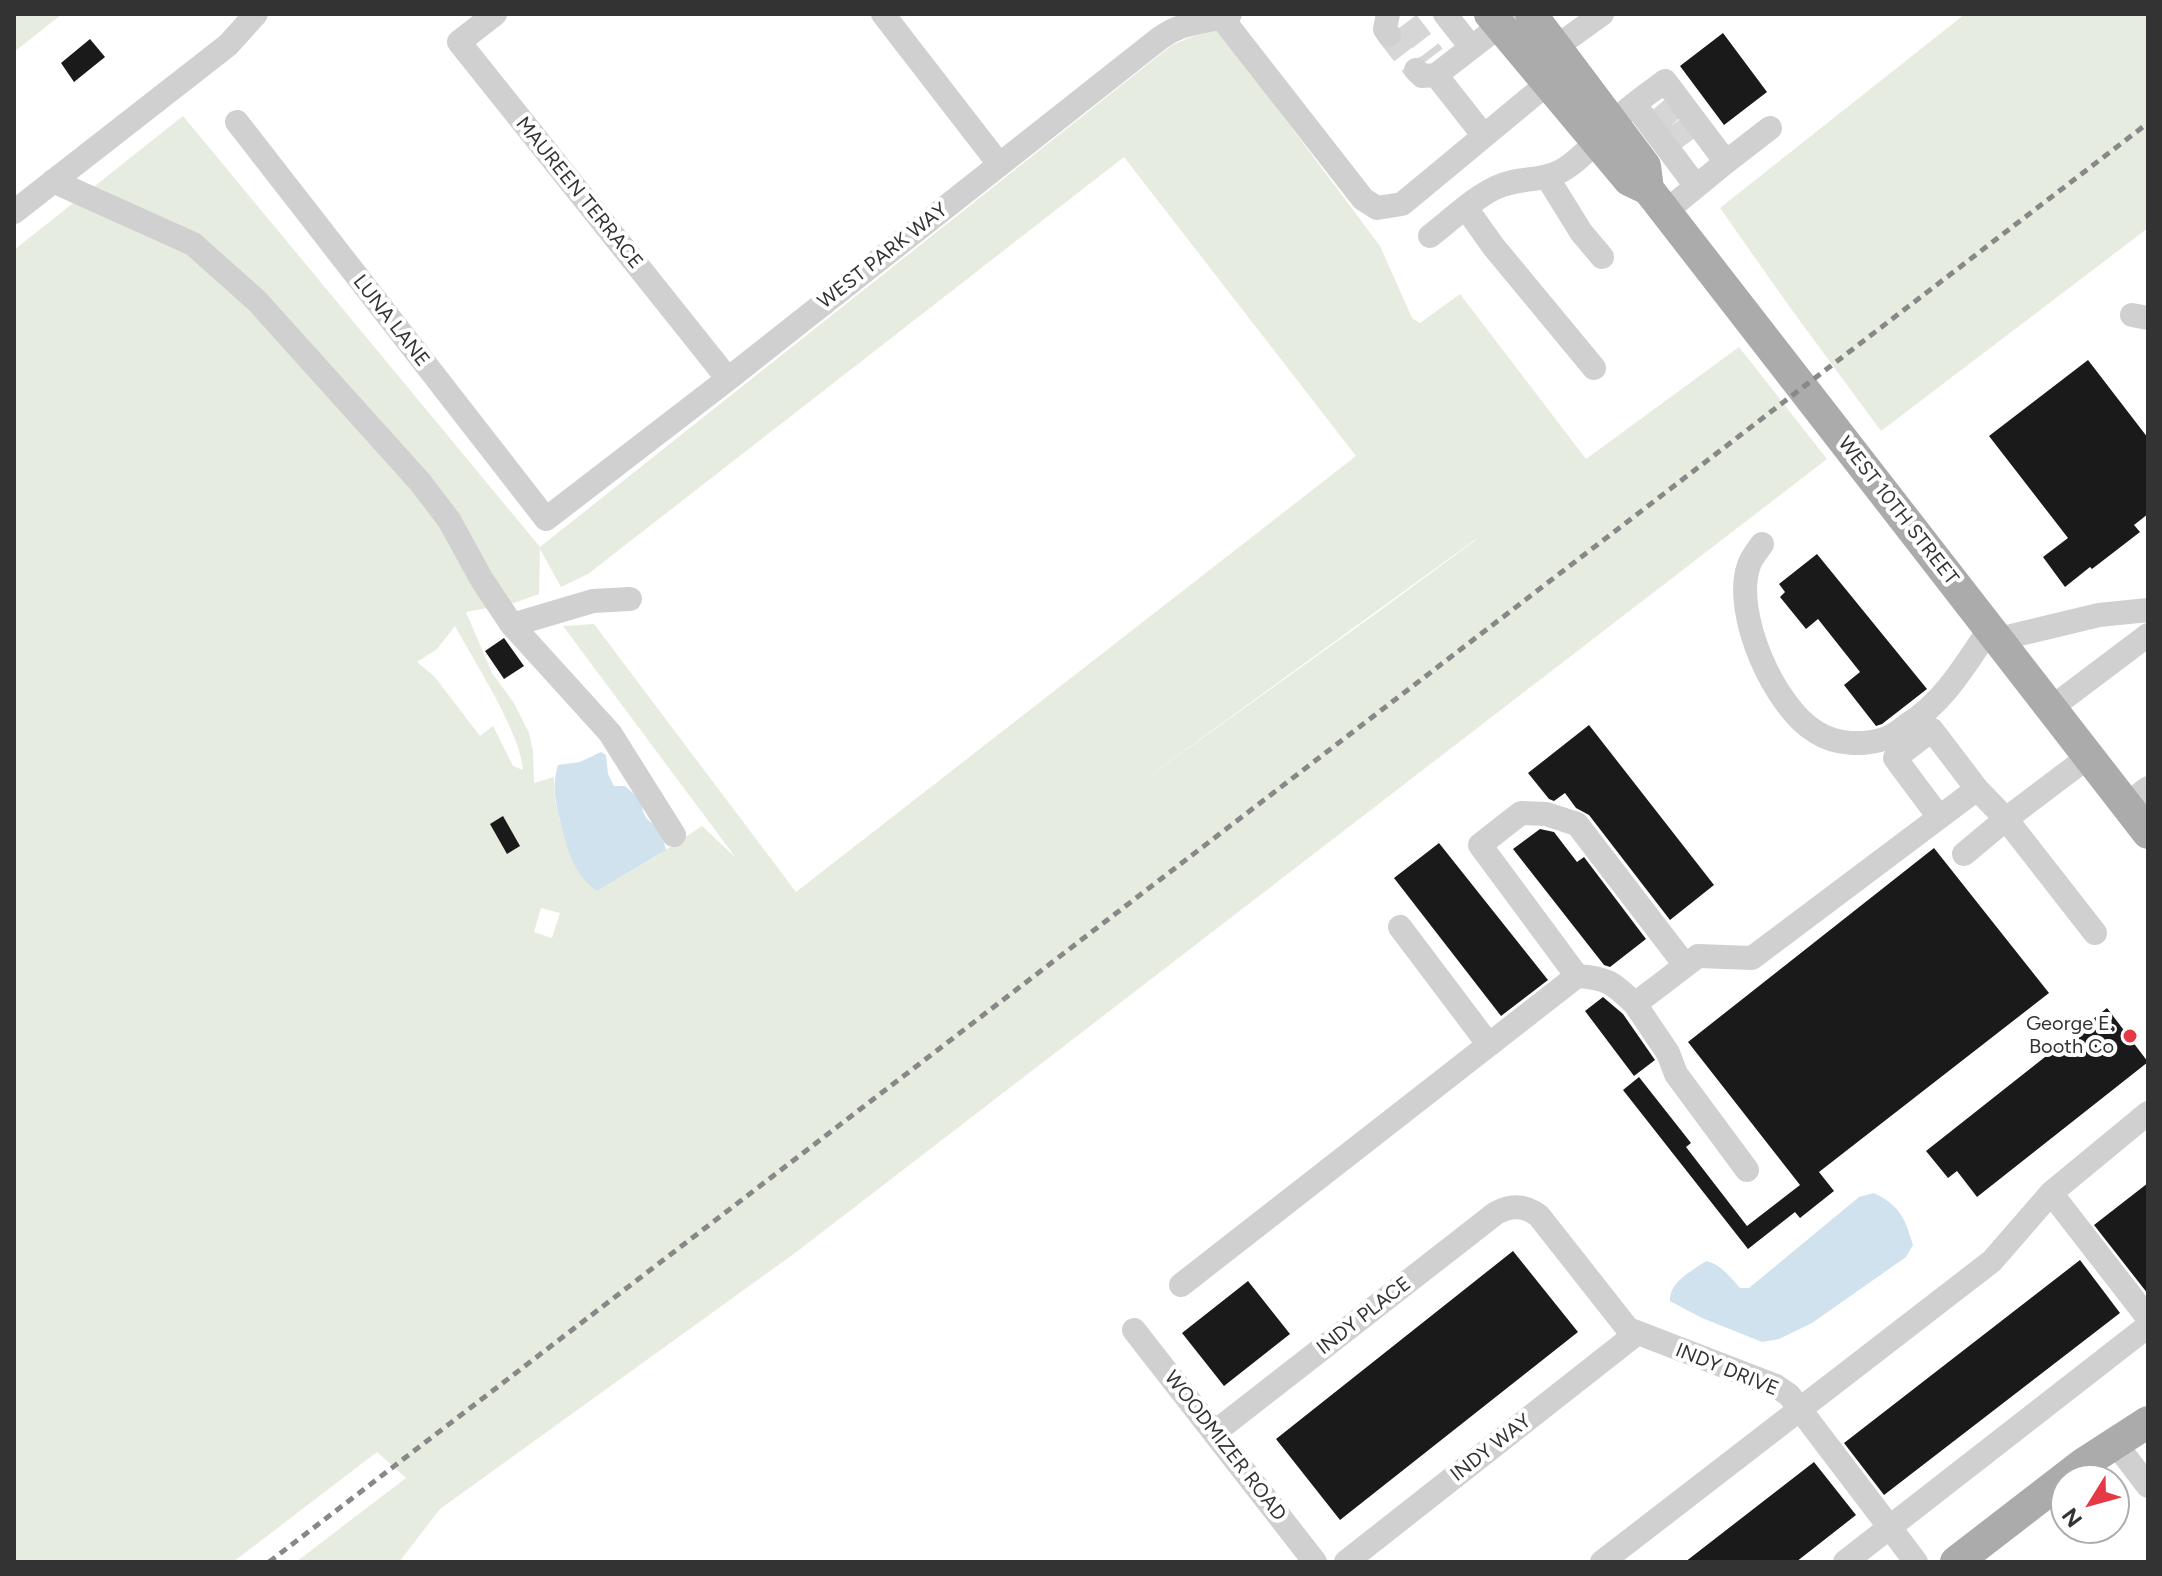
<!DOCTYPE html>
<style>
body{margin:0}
#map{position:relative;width:2162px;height:1576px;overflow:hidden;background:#fff;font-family:Figtree,sans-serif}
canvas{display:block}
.frame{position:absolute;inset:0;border:16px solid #333;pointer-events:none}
.north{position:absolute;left:2050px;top:1464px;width:80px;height:80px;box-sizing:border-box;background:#fff;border:2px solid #adadad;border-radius:50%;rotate:233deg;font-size:22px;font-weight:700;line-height:32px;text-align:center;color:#333}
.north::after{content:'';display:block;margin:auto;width:28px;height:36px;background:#e63946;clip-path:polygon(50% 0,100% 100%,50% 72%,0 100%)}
</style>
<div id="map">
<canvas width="2162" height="1576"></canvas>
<div class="frame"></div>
<div class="north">N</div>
</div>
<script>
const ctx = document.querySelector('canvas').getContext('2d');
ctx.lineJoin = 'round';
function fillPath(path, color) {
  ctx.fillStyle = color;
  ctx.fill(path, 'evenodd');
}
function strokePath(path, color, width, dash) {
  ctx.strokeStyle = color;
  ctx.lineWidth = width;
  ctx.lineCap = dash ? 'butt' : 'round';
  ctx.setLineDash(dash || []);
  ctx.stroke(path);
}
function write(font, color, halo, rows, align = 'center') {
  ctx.font = font + ' Figtree,sans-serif';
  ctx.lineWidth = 8;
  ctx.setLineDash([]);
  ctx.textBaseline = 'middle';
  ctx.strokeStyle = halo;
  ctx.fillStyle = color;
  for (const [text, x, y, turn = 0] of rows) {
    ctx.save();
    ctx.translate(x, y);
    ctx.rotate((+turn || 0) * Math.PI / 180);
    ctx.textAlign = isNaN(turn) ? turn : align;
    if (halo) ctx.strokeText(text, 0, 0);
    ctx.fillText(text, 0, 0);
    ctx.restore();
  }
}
const green = new Path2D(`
 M 14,14 L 62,14 L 14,52 Z
 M 1965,14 L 2148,14 L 2148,228 L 1881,431 L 1789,306 L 1720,208 Z
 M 1213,28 L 1223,36 L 1380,246 L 1412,318 L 1420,323 L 1460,294 L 1586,459 L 1739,347 L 1827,459 L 795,1253 L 440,1509 L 399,1562 L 296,1562 L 406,1478 L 377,1452 L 233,1562 L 14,1562 L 14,250 L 183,116 L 540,547 L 1172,45 ZM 1124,157 L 1356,456 L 796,892 L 594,624 L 563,626 L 736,858 L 702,826 L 658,855 L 597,891 L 560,821 L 555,800 L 554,777 L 534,783 L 533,751 L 529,733 L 514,703 L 492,673 L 466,612 L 514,603 L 539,594 L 540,549 L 561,587 L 588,574 ZM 1477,539 L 1378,612 L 1123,795 L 1476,539 ZM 455,626 C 474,661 521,733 523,770 L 513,766 L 493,726 L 480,736 L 434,676 L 417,662 L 437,649 ZM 541,908 L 560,913 L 552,938 L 534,932 Z`);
const water = new Path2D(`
 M 601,752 L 606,755 L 608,774 L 614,786 L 625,786 L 642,801 C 641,814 648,823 660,827 L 666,850 L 597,891 C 573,874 567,848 560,820 C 555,801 552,785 558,765 L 580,762 Z
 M 1874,1193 C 1900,1206 1905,1218 1913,1245 L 1906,1257 L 1812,1323 L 1779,1339 L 1762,1342 L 1702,1318 L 1670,1301 C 1669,1282 1692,1271 1706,1261 C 1722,1265 1730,1277 1740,1288 L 1749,1288 L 1859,1197 Z`);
const building = new Path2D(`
 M 1723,33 L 1767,92 L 1724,125 L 1680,66 Z
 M 90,39 L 105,57 L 74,82 L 61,63 Z
 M 2088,360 L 2148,438 L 2148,514 L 2134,525 L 2140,532 L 2092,569 L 2090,567 L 2065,587 L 2043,557 L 2068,538 L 1989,436 Z
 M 1817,554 L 1927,689 L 1882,724 L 1876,726 L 1844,685 L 1860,672 L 1818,619 L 1806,629 L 1780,597 L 1785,592 L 1779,584 Z
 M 504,638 L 524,666 L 504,679 L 485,651 Z
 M 1589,725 L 1714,885 L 1670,920 L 1589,815 L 1576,808 L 1565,793 L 1554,801 L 1549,799 L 1528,773 Z
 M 503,816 L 520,846 L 507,854 L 490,824 Z
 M 1540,829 L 1554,832 L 1577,862 L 1584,857 L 1646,939 L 1610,967 L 1604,965 L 1513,849 Z
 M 1439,843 L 1548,980 L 1501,1016 L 1394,878 Z
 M 1934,848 L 2049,993 L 1819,1172 L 1834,1191 L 1800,1218 L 1795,1212 L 1748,1249 L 1623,1090 L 1639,1077 L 1691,1143 L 1686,1147 L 1747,1226 L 1800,1185 L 1688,1042 Z
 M 1603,997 L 1623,1014 L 1655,1060 L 1634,1076 L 1585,1011 Z
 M 2107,1008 L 2148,1062 L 1977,1197 L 1957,1171 L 1948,1178 L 1926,1151 Z
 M 2148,1183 L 2148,1294 L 2094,1225 Z
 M 1513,1251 L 1578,1332 L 1340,1520 L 1276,1439 Z
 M 2080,1260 L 2120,1313 L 1884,1495 L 1844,1443 Z
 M 1248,1281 L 1290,1334 L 1224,1386 L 1182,1333 Z
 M 1814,1462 L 1856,1515 L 1796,1562 L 1685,1562 Z`);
const minorTunnel = new Path2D(`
 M 1407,22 L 1433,56
 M 1389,35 L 1416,70
 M 1658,121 L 1672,109
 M 1673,139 L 1687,129`);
const minor = new Path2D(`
 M 495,14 L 459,42 L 728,379
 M 883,14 L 999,164
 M 1388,14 L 1385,29 L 1389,35
 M 1445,14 L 1471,47
 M 1221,17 L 1363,199 L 1377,208 L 1402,204 L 1548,83
 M 1556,47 L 1602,14
 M 1416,70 L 1422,76 L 1436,75 L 1515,14
 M 1436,75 L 1484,136
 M 1635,105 L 1696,186
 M 237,122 L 546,519 L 728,379 L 1160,38 C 1185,20 1204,24 1230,14
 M 1726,162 L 1770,128
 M 1547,177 L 1581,232 L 1602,257
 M 53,181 L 193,244 L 257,301 L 420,482 L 449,520 L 482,580 L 512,625 L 610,733 L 674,835
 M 1466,208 L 1493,246 L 1594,368
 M 14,212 L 228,45 L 256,14
 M 1430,236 C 1451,220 1472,199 1495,188 C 1516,177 1541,182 1561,171 C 1581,160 1596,140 1612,124 C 1627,108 1647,95 1665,81 L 1726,162 L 1665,212
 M 2132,315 L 2148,318
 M 1762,544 C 1758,550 1751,558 1749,565 C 1732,612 1774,707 1816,732 C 1836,745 1864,746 1887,738 C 1894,735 1901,730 1907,725 C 1944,702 1966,664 1990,628
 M 512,625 L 593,601 L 630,599
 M 1999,639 L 2099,615 L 2148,610
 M 2051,708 L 2148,635
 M 2126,805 L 2148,788
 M 1939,817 L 1895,758 L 1932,730 L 1977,789
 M 1964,854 L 2006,819 L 2095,933
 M 1400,927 L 1489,1045
 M 1577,976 C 1608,978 1613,983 1635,1004
 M 1747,1170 L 1676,1074 L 1668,1053 L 1635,1004 L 1698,956 L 1752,958 L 1977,789 L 2006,819 L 2088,757
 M 2051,1193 L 2148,1113
 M 1181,1285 L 1577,976 L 1480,845 L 1521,813 L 1546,814 L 1577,824 L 1685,965
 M 1134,1330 L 1315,1562
 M 1215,1432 L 1496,1213 C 1511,1205 1525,1205 1539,1216 L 1628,1329 L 1776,1386 L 1789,1395 L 1916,1562
 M 2115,1443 L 2148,1486
 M 1346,1562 L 1636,1334
 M 1602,1562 L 1992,1261 L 2051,1193 L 2148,1318
 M 1845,1562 L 2148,1326`);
const major = new Path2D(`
 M 1490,14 L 1629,180 L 1648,189 L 2148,833
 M 1531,14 L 1645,166 L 1648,189
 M 1956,1562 L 2083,1464 L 2148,1422`);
const rail = new Path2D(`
 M 269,1562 L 2148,123`);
const markers = [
 [2130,1036,8,"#e63946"]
];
const streetNames = [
 ["MAUREEN TERRACE",579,193,51],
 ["WEST PARK WAY",883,256,-38],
 ["LUNA LANE",391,321,52],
 ["WEST 10TH STREET",1898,511,52],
 ["INDY PLACE",1364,1316,-38],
 ["INDY DRIVE",1727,1370,22],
 ["WOODMIZER ROAD",1225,1446,52],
 ["INDY WAY",1491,1448,-38]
];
const poiNames = [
 ["George E.",2114,1024],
 ["Booth Co",2114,1047]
];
fillPath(green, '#e6ecdf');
fillPath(water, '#cfe2ee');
fillPath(building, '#1a1a1a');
strokePath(minorTunnel, '#d6d6d6', 24, [24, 12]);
strokePath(minor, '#d0d0d0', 24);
strokePath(major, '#ababab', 32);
strokePath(rail, '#888', 5, [8, 6]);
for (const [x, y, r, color] of markers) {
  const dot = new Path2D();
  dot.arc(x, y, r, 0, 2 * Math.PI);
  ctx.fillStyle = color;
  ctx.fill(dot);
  strokePath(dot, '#fff', 3);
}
write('20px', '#333', '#fff', streetNames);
write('20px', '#333', '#fff', poiNames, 'right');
</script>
